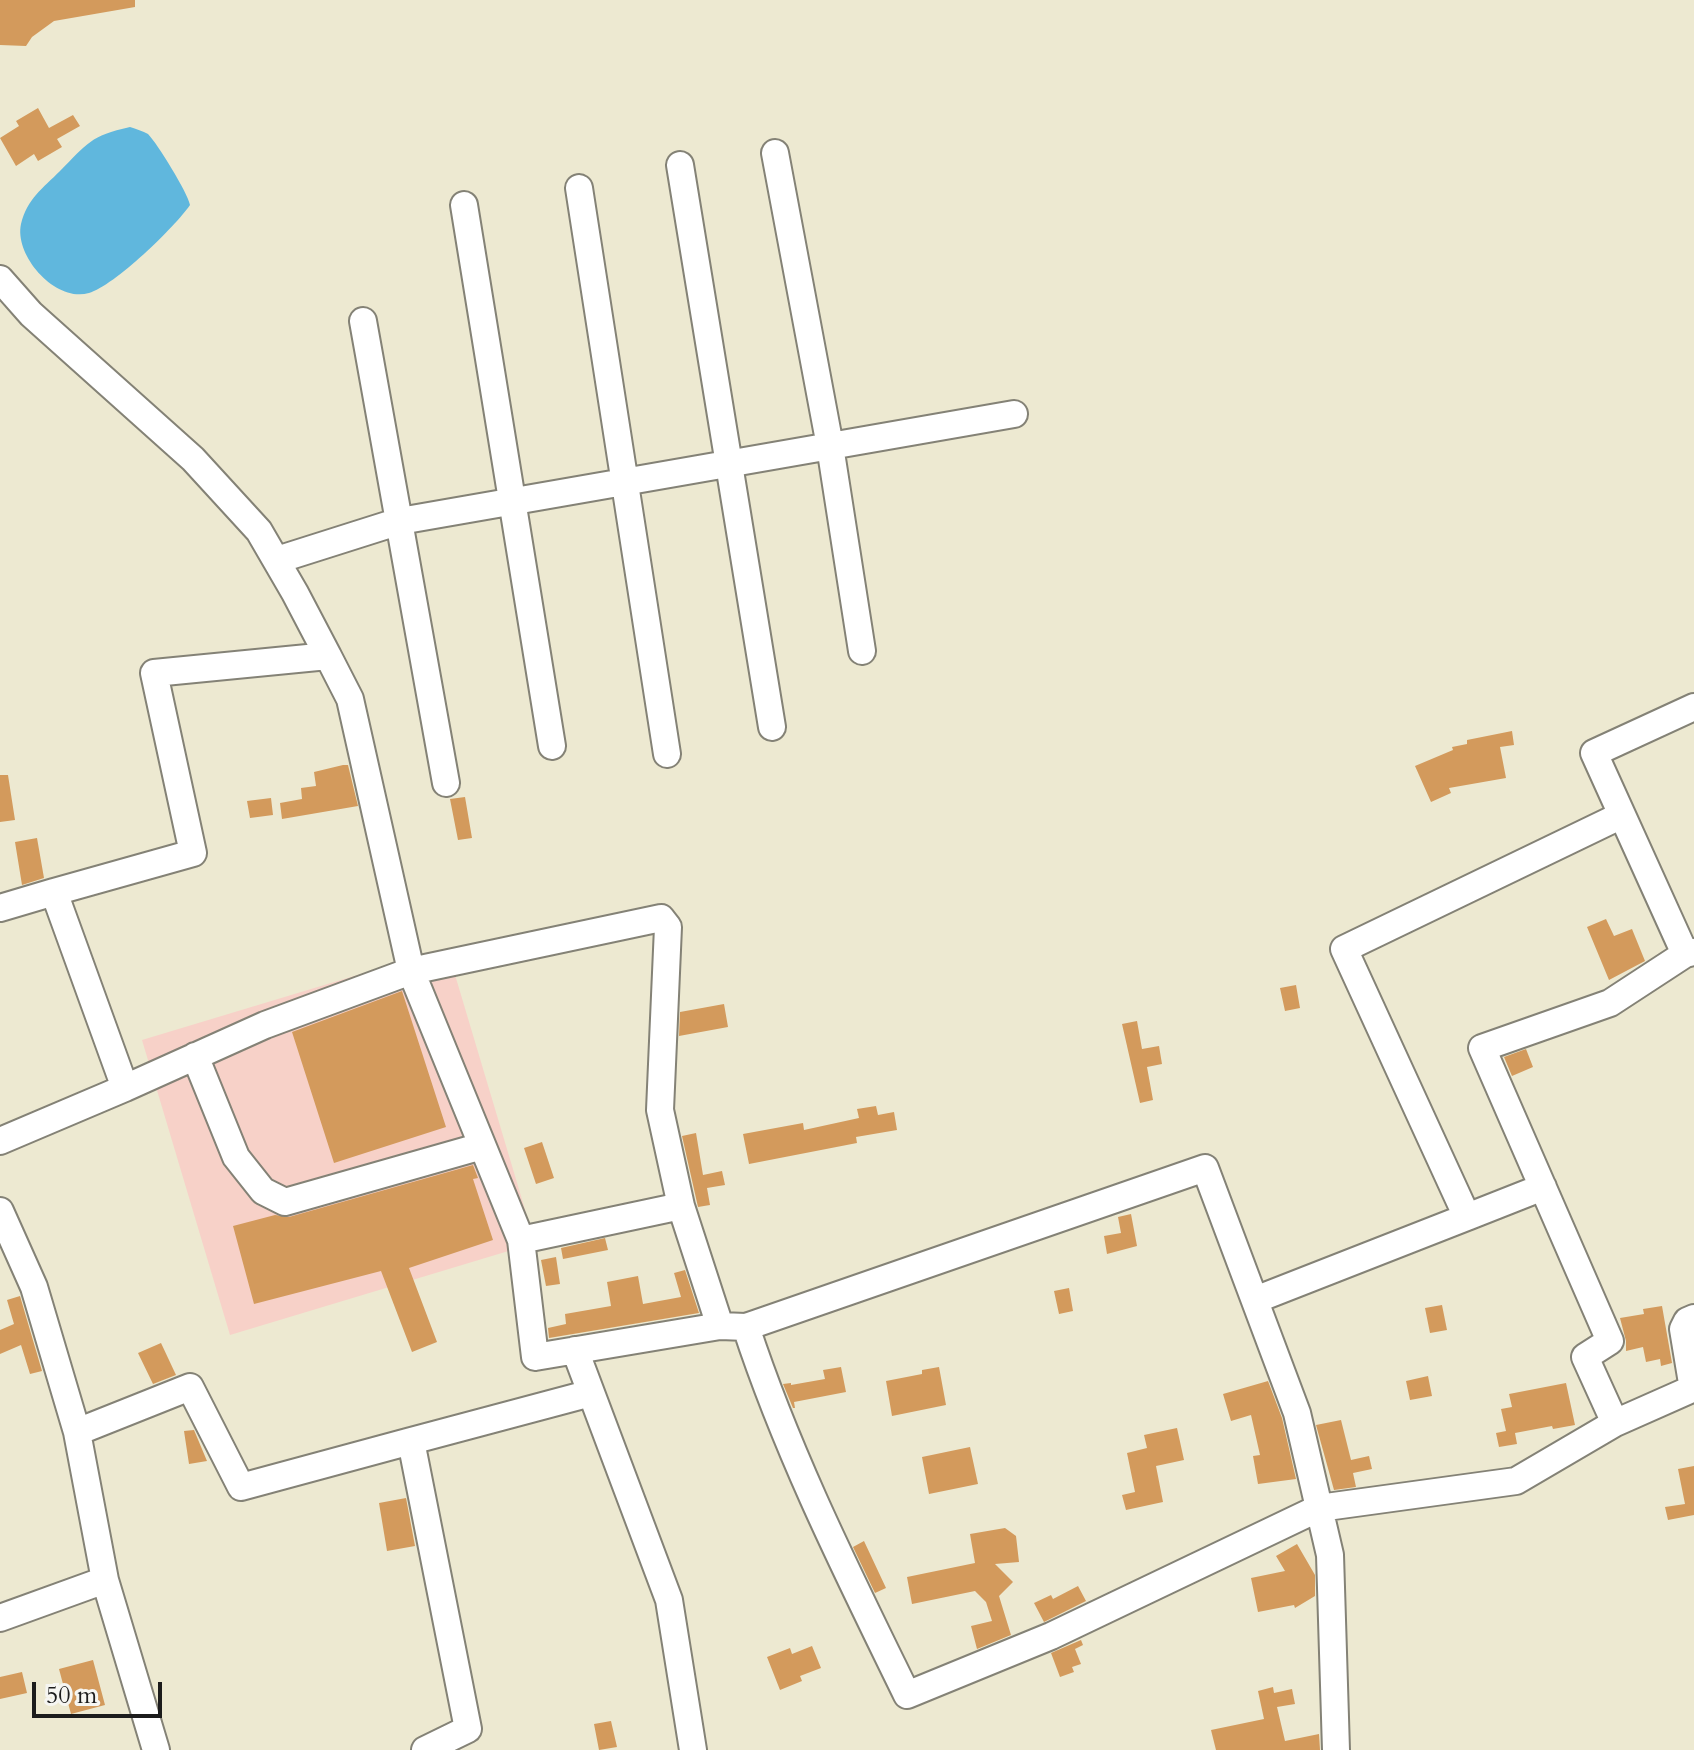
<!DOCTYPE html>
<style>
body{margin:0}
#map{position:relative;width:1694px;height:1750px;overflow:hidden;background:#ede9d1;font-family:Cardo,serif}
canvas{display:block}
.scale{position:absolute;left:32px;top:1682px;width:130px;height:36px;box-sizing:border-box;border:4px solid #1c1c1c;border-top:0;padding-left:10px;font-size:24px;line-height:28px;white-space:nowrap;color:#1c1c1c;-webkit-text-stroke:6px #f6f6f2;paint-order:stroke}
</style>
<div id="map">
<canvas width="1694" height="1750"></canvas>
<div class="scale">50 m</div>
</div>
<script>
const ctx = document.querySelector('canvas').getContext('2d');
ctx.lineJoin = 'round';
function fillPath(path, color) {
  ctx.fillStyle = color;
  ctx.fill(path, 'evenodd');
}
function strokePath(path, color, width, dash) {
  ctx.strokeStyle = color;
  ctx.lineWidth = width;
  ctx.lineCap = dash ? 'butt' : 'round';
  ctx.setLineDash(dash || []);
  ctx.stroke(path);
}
const built = new Path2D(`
 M 447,948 L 535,1243 L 230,1335 L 142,1040 Z`);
const water = new Path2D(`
 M 130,127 C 136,129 143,131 148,134 C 157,143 188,193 190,205 C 175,227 114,286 89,293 C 56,303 14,256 21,224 C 27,199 43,188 60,171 C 88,143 90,136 130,127 Z`);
const building = new Path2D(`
 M 0,0 L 135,0 L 135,7 L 54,21 L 32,37 L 26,46 L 0,45 Z
 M 38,108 L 49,128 L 73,115 L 80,126 L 57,139 L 62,147 L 38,161 L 34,154 L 16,166 L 0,138 L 19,126 L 16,121 Z
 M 1512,731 L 1514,745 L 1500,747 L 1506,778 L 1449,788 L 1451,793 L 1431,802 L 1415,766 L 1453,750 L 1452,747 L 1467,744 L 1467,740 Z
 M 343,765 L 348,765 L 358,806 L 282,819 L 280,803 L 302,799 L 301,788 L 316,786 L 314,772 Z
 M 0,775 L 8,775 L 15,820 L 0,822 Z
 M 465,797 L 472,838 L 458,840 L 450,799 Z
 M 271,798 L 273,815 L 250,818 L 247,801 Z
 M 37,838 L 44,878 L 22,885 L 15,842 Z
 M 1606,919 L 1614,936 L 1632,929 L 1645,961 L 1609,980 L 1587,927 Z
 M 1296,985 L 1300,1008 L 1285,1011 L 1280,988 Z
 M 402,991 L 446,1127 L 334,1163 L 292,1032 Z
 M 724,1004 L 728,1027 L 679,1036 L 680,1012 Z
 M 1137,1021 L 1142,1049 L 1159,1046 L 1162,1064 L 1147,1067 L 1153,1100 L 1140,1103 L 1122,1024 Z
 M 1526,1049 L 1533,1067 L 1512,1076 L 1504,1057 Z
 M 876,1106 L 878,1115 L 894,1112 L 897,1130 L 856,1137 L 857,1143 L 749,1164 L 743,1134 L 803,1123 L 804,1130 L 859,1118 L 857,1109 Z
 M 696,1133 L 703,1175 L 722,1171 L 725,1185 L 707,1188 L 710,1205 L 698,1207 L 682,1136 Z
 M 542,1142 L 554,1178 L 536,1184 L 524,1148 Z
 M 473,1165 L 478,1178 L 473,1179 L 493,1240 L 409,1268 L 437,1342 L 412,1352 L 381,1271 L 254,1304 L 233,1226 L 275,1215 L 289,1217 Z
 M 1131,1214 L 1137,1246 L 1107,1254 L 1104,1236 L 1121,1233 L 1118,1217 Z
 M 605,1238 L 608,1250 L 563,1259 L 561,1248 Z
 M 556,1257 L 560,1284 L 546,1286 L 541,1260 Z
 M 685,1270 L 699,1313 L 549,1338 L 548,1328 L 566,1324 L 565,1314 L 611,1306 L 607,1282 L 638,1276 L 643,1304 L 681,1297 L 674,1273 Z
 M 1069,1288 L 1073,1311 L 1059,1314 L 1054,1291 Z
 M 20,1296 L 42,1371 L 30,1374 L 21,1345 L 0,1354 L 0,1330 L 14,1324 L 7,1300 Z
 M 1442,1305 L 1447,1330 L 1430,1333 L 1425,1308 Z
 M 1662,1306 L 1672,1363 L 1661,1366 L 1660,1359 L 1646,1362 L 1643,1347 L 1626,1351 L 1626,1341 L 1620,1318 L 1644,1314 L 1643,1309 Z
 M 161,1343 L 176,1375 L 153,1384 L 138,1353 Z
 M 841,1367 L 846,1392 L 794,1402 L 795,1408 L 793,1408 L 783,1384 L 791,1383 L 791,1385 L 825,1379 L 823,1370 Z
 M 939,1367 L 946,1405 L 892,1416 L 886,1381 L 922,1374 L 922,1370 Z
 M 1428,1376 L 1432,1396 L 1410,1400 L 1406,1381 Z
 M 1268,1381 L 1282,1418 L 1296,1479 L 1258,1484 L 1253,1456 L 1260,1455 L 1251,1415 L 1231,1421 L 1223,1394 Z
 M 1566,1383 L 1575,1425 L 1553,1429 L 1552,1426 L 1515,1433 L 1517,1444 L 1499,1447 L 1496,1433 L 1506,1431 L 1501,1409 L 1512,1407 L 1509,1394 Z
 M 1341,1420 L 1351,1460 L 1369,1456 L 1372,1469 L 1353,1473 L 1356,1487 L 1334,1490 L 1316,1425 Z
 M 1177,1428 L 1184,1460 L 1156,1466 L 1163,1502 L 1126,1510 L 1122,1495 L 1135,1492 L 1127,1453 L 1147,1448 L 1144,1435 Z
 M 194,1430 L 207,1461 L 189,1464 L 184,1431 Z
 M 970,1447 L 978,1484 L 929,1494 L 922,1457 Z
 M 1694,1466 L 1694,1515 L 1668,1520 L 1665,1507 L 1685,1504 L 1678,1469 Z
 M 406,1498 L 415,1546 L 387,1551 L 379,1503 Z
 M 1005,1528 L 1016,1536 L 1019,1562 L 995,1564 L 1013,1582 L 999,1596 L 1011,1635 L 977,1649 L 971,1626 L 992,1621 L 986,1602 L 975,1591 L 912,1604 L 907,1577 L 975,1563 L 970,1534 Z
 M 864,1541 L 886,1588 L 875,1593 L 853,1547 Z
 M 1297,1544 L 1315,1575 L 1315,1596 L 1295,1608 L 1294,1605 L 1258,1612 L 1251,1578 L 1285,1571 L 1276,1556 Z
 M 1078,1586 L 1086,1601 L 1044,1622 L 1034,1603 L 1051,1595 L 1053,1599 Z
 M 1081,1640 L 1083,1645 L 1075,1649 L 1081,1664 L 1072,1667 L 1074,1672 L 1060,1677 L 1051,1653 Z
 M 812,1646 L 821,1668 L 800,1676 L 802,1681 L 780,1690 L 767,1657 L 790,1648 L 792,1654 Z
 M 93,1660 L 105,1705 L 71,1714 L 59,1669 Z
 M 22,1672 L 27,1693 L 0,1699 L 0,1677 Z
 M 1273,1687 L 1274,1693 L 1292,1689 L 1295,1704 L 1277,1707 L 1285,1741 L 1319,1734 L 1320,1750 L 1216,1750 L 1211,1730 L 1264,1719 L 1258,1691 Z
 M 611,1721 L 617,1747 L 599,1750 L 594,1724 Z`);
const minor = new Path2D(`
 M 775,153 L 830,446 L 862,651
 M 680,165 L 772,727
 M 579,188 L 667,754
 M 464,205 L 552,746
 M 0,279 L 31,314 L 193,459 L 259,531 L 295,593 L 328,656 L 154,673 L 193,853 L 54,892 L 125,1088 L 0,1141
 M 363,321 L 446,783
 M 277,560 L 400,521 L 1014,414
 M 0,908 L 54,892
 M 1685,954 L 1594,753 L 1694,707
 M 195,1056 L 236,1157 L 263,1191 L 285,1202 L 482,1146
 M 125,1088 L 265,1025 L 411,971 L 350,699 L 328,656
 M 1543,1187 L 1467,1217 L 1344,949 L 1622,815
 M 681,1206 L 521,1240 L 411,971 L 661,918 L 668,927 L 660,1110 L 681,1206 L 720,1326 L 746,1327 C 788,1455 848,1574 907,1695 L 1051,1636 L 1319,1508 L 1516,1481 L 1615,1423 L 1585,1357 L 1610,1341 L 1482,1048 L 1610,1003 L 1685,954 L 1694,952
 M 0,1211 L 34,1287 L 77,1432 L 105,1580 L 156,1750
 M 521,1240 L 535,1357 L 720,1326
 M 1255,1300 L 1467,1217
 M 746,1327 L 1205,1168 L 1297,1413 L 1330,1555 L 1336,1750
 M 575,1350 L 669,1600 L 693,1750
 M 1693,1389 L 1683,1329 L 1687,1321 L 1694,1318
 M 1615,1423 L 1694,1388
 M 77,1432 L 190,1387 L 241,1487 L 411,1441 L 468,1729 L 425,1750
 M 411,1441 L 591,1393
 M 0,1618 L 105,1580`);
fillPath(built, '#f7d1c8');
fillPath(water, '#60b7dd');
fillPath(building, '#d39a5c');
strokePath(minor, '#848276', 30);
strokePath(minor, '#fff', 26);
</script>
